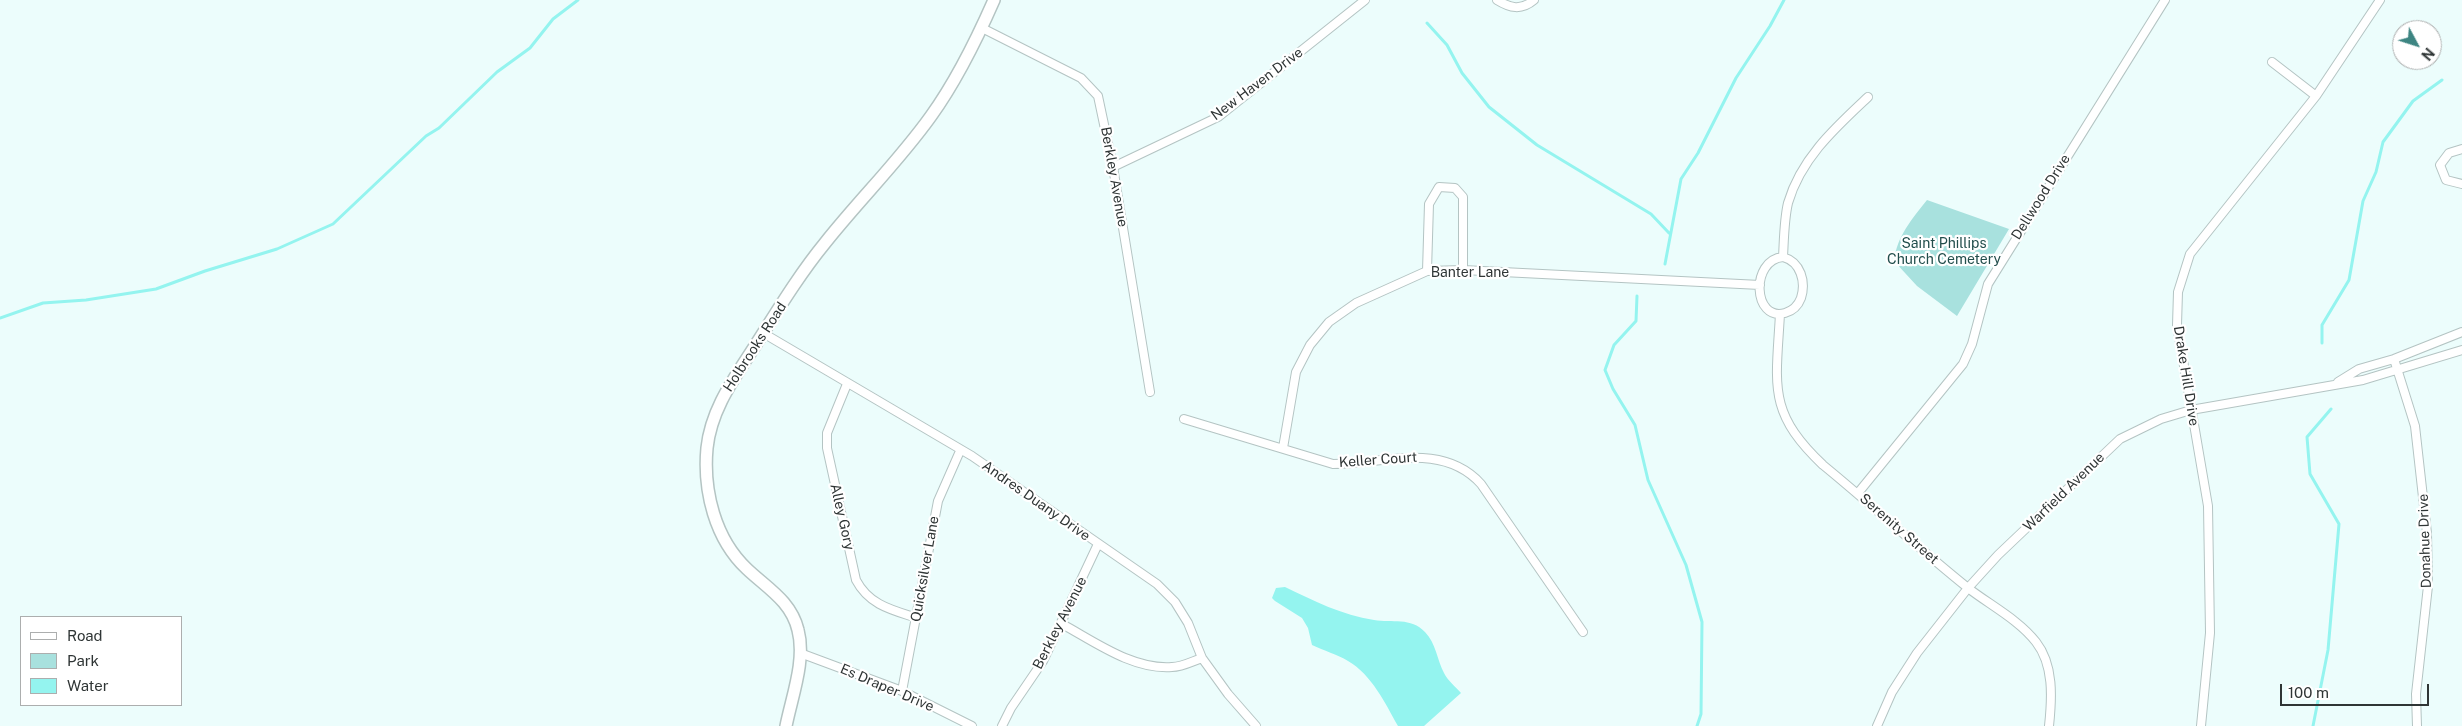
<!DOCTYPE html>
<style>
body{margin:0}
#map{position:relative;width:2462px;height:726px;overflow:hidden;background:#ecfdfc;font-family:"Public Sans",sans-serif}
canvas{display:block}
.legend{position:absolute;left:20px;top:616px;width:162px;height:90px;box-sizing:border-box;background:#fff;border:1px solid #acaeae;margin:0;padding:6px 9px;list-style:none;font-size:15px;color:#2f3535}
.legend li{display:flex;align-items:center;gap:10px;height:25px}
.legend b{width:25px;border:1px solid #acaeae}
.north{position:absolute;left:2392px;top:20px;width:50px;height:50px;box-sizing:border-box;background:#fff;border:1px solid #acaeae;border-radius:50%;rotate:130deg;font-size:14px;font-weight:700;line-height:20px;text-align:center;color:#2f3535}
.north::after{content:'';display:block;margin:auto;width:18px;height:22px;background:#3d8582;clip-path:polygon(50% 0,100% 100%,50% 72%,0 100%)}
.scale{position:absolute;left:2280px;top:684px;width:149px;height:22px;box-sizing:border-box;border:2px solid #2f3535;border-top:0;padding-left:6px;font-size:15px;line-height:18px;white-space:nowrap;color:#2f3535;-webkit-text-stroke:4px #fff;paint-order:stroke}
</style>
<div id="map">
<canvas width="2462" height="726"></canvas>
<ul class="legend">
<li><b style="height:6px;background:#fff"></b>Road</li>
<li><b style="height:14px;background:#a8e1de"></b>Park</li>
<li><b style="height:14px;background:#94f4ef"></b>Water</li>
</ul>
<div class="north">N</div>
<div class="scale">100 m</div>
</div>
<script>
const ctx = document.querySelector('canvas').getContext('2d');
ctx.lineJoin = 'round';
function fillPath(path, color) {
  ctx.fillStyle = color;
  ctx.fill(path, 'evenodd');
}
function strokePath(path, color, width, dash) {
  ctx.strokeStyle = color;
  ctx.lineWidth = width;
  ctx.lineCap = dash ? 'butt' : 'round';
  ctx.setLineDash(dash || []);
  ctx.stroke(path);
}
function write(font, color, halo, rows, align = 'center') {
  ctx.font = font + ' "Public Sans",sans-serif';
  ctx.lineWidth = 4.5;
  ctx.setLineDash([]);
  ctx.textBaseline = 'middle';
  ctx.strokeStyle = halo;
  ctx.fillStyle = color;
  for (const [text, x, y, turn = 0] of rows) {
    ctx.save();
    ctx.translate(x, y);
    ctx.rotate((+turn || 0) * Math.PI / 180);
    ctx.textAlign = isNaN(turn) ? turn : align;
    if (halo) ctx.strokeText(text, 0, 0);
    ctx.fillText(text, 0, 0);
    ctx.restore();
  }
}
const green = new Path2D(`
 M 1927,200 L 2009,229 L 1957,316 L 1917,286 L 1894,261 C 1897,236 1912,219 1927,200 Z`);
const water = new Path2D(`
 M 1285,587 C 1314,601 1342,615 1374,620 C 1392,623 1411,617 1425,632 C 1436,643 1437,660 1444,673 C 1448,681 1456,687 1461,693 L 1424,726 L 1398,726 C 1385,703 1372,675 1348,661 C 1337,654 1324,651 1312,645 L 1308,628 L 1302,618 L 1275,601 L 1272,598 L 1276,588 Z`);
const stream = new Path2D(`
 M 1427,23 L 1447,45 L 1462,73 L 1489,107 L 1537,145 L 1651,214 L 1669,233
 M 1665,264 L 1681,179 L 1698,153 L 1736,78 L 1770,26 L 1784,0
 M 1637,296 L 1636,321 L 1614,345 L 1605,370 L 1613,389 L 1635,425 L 1648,480 L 1686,565 L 1702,622 L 1701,714 L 1697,726
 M 0,318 L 43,303 L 86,300 L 156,289 L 205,271 L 277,249 L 333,224 L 426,136 L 439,128 L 497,72 L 530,48 L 553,19 L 578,0
 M 2322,343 L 2322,325 L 2349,280 L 2363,201 L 2376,172 L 2383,142 L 2413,101 L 2442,80
 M 2313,726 L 2328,650 L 2339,524 L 2310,474 L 2307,437 L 2331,409`);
const street = new Path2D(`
 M 1497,0 C 1510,8 1521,11 1534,0
 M 982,28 L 1081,78 L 1098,96 L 1113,167 L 1150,392
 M 2272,62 L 2316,96
 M 2462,149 L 2449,153 L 2440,165 L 2446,180 L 2462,184
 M 1113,167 L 1218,117 L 1365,0
 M 1783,257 C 1784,240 1784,220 1788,203 C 1801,158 1836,127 1868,97
 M 1783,257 C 1801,262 1806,282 1801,298 C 1798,306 1792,311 1785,313 C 1753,322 1750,260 1783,257 Z
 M 1427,271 L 1429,204 L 1439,187 L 1455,188 L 1463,197 L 1463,270
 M 1780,314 C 1776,386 1767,412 1823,465 C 1872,505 1918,548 1968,588 C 1990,605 2019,620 2036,642 C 2054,665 2052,698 2049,726
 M 763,333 L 972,456 L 1157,584 L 1175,602 L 1188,623 L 1202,658 L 1228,694 L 1256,726
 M 2394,359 L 2415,426 L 2427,533 L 2428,586 L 2416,694 L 2417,726
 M 2338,382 L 2359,369 L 2394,359 L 2462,332
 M 847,384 L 827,433 L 827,448 L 856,580 C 869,605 892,610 917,618
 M 1184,419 L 1333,464 C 1383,464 1442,441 1481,484 L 1583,632
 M 1283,448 L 1296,372 L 1310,345 L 1329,322 L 1356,303 L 1427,271 L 1463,270 L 1760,285
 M 1858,493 L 1963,364 L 1972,344 L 1988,284 L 2165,0
 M 1062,624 C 1095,642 1133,670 1172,667 C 1182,667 1193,661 1202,658
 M 800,653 L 902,691 L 972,726
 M 902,691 L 938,501 L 960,451
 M 1002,726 L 1011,708 L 1043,661 L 1098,544
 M 1877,726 L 1892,692 L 1917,653 L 1968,588 L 1998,555 L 2120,439 L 2161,419 L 2191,410 L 2363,380 L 2462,350
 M 2201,726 L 2210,633 L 2208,506 L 2177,325 L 2178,292 L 2190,254 L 2316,96 L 2380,0`);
const secondary = new Path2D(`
 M 786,726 C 792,696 806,660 798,630 C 791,601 767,588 747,569 C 715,539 703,491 707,448 C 711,410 733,380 753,349 C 776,313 798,276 825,243 C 859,200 899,161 931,116 C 957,80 976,41 994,0`);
const streetNames = [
 ["New Haven Drive",1257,84,-37],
 ["Berkley Avenue",1114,177,80],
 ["Dellwood Drive",2041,197,-58],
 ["Banter Lane",1470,273],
 ["Holbrooks Road",755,347,-57],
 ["Drake Hill Drive",2186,376,81],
 ["Keller Court",1378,460,-4],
 ["Warfield Avenue",2064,492,-44],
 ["Andres Duany Drive",1036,501,35],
 ["Alley Gory",842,517,77],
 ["Serenity Street",1899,529,41],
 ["Donahue Drive",2425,541,-92],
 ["Quicksilver Lane",925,569,-80],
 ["Berkley Avenue",1060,623,-63],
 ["Es Draper Drive",887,688,23]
];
const parkNames = [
 ["Saint Phillips",1944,244],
 ["Church Cemetery",1944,260]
];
fillPath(green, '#a8e1de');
fillPath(water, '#94f4ef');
strokePath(stream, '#94f4ef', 3);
strokePath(street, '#b4c4c3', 10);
strokePath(secondary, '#b4c4c3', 14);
strokePath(street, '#fff', 8);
strokePath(secondary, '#fff', 11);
write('14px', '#2f3535', '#fff', streetNames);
write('14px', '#224e4c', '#fff', parkNames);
</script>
